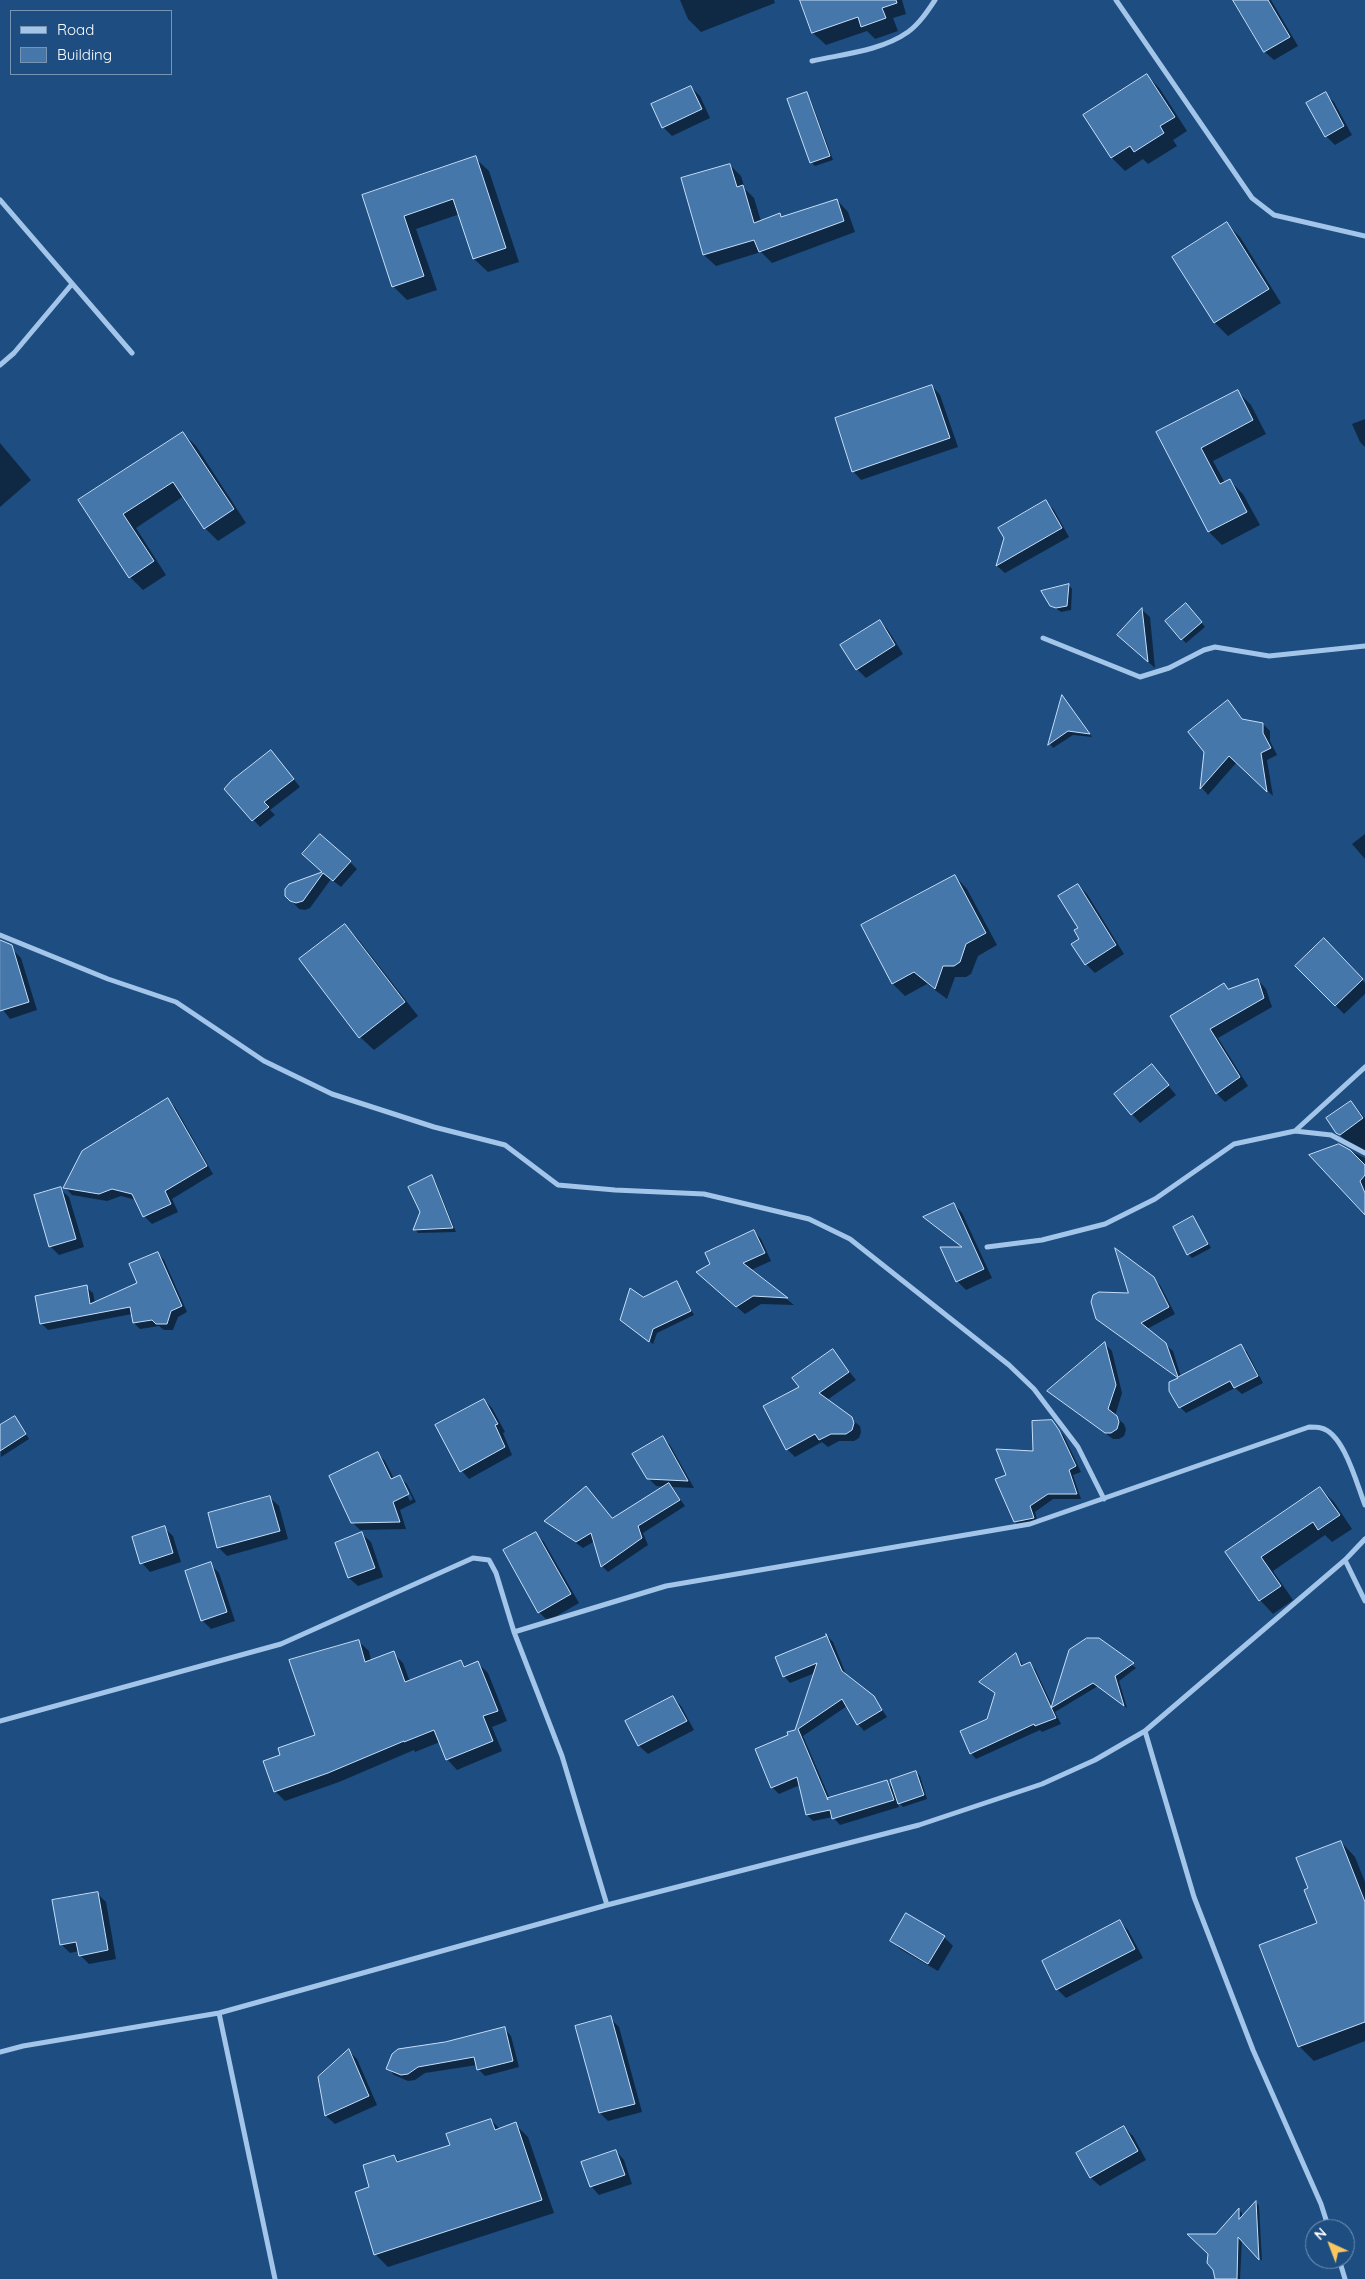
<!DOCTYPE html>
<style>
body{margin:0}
#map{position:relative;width:1365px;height:2279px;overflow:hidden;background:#1d4d81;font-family:Quicksand,sans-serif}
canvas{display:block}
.legend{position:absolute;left:10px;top:10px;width:162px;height:65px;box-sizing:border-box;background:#1d4d81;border:1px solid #7794b3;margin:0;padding:6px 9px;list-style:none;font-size:15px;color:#fff}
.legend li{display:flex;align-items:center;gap:10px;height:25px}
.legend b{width:25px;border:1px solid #7794b3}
.north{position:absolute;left:1305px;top:2219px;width:50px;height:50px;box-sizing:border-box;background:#1d4d81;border:1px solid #7794b3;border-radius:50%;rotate:317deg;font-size:14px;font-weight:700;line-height:20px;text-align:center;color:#fff}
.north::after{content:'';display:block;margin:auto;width:18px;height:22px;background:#f9c660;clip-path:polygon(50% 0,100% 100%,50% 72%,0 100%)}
</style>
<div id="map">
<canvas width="1365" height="2279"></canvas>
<ul class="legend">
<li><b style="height:6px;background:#a2c5e9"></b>Road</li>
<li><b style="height:14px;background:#4577ab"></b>Building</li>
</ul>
<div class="north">N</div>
</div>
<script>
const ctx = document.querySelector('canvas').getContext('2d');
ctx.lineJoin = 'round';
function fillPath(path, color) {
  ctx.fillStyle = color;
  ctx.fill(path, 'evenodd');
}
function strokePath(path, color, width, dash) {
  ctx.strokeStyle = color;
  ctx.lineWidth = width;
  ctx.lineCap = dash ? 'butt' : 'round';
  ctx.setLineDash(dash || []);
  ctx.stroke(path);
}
const shadow = new Path2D(`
 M 680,0 L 774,0 L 775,3 L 701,32 L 688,19 Z
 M 802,0 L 902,0 L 906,14 L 893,18 L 898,31 L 875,39 L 867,31 L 826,45 L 813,33 Z
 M 1234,0 L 1271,0 L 1298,46 L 1274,60 L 1265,52 Z
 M 1147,75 L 1160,89 L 1187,131 L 1173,140 L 1177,146 L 1148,164 L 1143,159 L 1125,171 L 1112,158 Z
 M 691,87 L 700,96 L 710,118 L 672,136 L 663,127 Z
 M 806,94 L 810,98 L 833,160 L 815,166 L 811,162 Z
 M 1325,94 L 1334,102 L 1352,135 L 1335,145 L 1326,136 Z
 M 475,158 L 489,171 L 519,262 L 488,272 L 474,259 L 460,214 L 416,229 L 437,290 L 407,300 L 393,286 L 363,196 Z
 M 730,165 L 741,176 L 745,189 L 754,198 L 761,221 L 779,214 L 783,218 L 837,200 L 848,212 L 855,232 L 772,263 L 761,252 L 716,266 L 704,255 L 682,179 Z
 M 1227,224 L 1240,237 L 1281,303 L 1228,336 L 1215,323 L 1174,257 Z
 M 932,386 L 940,395 L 958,447 L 861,480 L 853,471 Z
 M 1237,391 L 1251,405 L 1266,434 L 1213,461 L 1225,483 L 1230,481 L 1243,494 L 1260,525 L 1222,545 L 1209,532 L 1158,433 Z
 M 1365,419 L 1365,447 L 1360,442 L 1352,424 Z
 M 183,433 L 196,446 L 246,523 L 218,541 L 205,528 L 184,496 L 136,528 L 166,575 L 143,590 L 130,577 L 80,501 Z
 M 0,443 L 31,480 L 0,507 Z
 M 1046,502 L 1054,510 L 1069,537 L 1005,573 L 997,566 L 1006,538 Z
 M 1069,585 L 1072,589 L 1071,610 L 1061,612 L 1051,605 Z
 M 1190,609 L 1205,627 L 1186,643 L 1182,639 Z
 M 1142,610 L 1150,617 L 1155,668 L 1127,643 Z
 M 880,621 L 888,630 L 903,654 L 866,678 L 857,669 L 842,645 Z
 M 1063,698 L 1092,737 L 1073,735 L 1053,748 L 1050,744 Z
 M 1234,709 L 1244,721 L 1263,724 L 1270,731 L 1270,741 L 1277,755 L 1267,760 L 1273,796 L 1237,762 L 1208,795 L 1202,788 L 1205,752 Z
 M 271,751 L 300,787 L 270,810 L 275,815 L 260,827 L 226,789 Z
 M 1365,834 L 1365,859 L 1352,844 Z
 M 350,862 L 357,869 L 341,887 L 331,879 L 310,908 L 305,910 L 299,909 L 287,896 L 324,872 Z
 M 955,876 L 967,889 L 997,945 L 978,956 L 971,974 L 966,977 L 955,977 L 947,999 L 927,984 L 905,996 L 893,984 L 863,926 Z
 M 1078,885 L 1087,894 L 1124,954 L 1095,973 L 1086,964 L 1081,939 Z
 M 345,925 L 358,939 L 418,1016 L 374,1050 L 360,1037 L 301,959 Z
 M 1324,940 L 1365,983 L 1365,994 L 1344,1014 L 1297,966 Z
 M 13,950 L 21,958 L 37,1010 L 10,1019 L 0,1006 L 0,953 Z
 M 1258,980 L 1266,989 L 1272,1007 L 1218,1038 L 1248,1086 L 1225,1102 L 1217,1094 L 1171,1016 L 1224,985 L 1229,990 Z
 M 1152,1066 L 1176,1095 L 1140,1123 L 1132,1114 Z
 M 167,1100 L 175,1107 L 213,1174 L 172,1199 L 178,1212 L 152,1224 L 144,1216 L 136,1200 L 121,1196 L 107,1201 L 72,1195 L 65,1187 Z
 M 1351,1102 L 1365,1118 L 1365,1151 L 1346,1141 L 1337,1132 Z
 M 1339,1146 L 1365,1158 L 1365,1207 Z
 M 431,1177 L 435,1181 L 456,1232 L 418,1233 L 415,1229 Z
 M 60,1189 L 69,1197 L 84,1247 L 59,1255 L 50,1246 Z
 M 954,1204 L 962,1213 L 992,1278 L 966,1290 L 957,1281 L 963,1248 L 925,1217 Z
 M 1193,1218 L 1211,1248 L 1192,1258 L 1188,1254 Z
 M 754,1231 L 761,1239 L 771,1261 L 751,1270 L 794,1305 L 761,1304 L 745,1314 L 705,1279 L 712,1265 Z
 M 158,1253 L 164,1260 L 187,1312 L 178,1317 L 173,1330 L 164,1330 L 159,1326 L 140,1329 L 134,1323 L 132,1314 L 48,1330 L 41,1323 L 86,1287 L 93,1293 L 95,1303 L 139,1283 Z
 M 1153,1278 L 1160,1285 L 1175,1314 L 1147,1329 L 1173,1351 L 1181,1377 L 1240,1345 L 1247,1352 L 1263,1383 L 1242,1394 L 1235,1388 L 1186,1413 L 1180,1407 L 1178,1379 L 1097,1318 Z
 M 676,1282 L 694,1315 L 657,1333 L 653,1344 L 621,1320 L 643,1299 Z
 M 1105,1344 L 1112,1351 L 1122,1393 L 1115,1416 L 1124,1424 L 1126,1430 L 1124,1436 L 1119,1439 L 1113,1439 L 1049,1391 Z
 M 833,1351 L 856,1380 L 827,1400 L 860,1426 L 861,1432 L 859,1438 L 854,1441 L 839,1441 L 828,1447 L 822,1442 L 795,1457 L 787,1449 L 801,1387 Z
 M 484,1400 L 492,1408 L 505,1432 L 503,1433 L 512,1455 L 469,1479 L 462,1471 Z
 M 15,1417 L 29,1439 L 1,1457 L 0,1427 Z
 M 1052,1422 L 1064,1436 L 1081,1472 L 1073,1475 L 1081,1499 L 1053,1499 L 1035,1512 L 1038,1523 L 1020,1527 L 1015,1522 L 1007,1476 L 1034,1452 Z
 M 663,1438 L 670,1445 L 694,1488 L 671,1487 L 685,1506 L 643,1533 L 648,1545 L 608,1572 L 602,1566 L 595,1541 L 583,1548 L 546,1521 L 613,1519 L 665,1487 L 656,1486 L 648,1478 Z
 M 378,1454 L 385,1461 L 394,1479 L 399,1477 L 407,1484 L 416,1502 L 400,1510 L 406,1529 L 360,1530 L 352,1522 ZM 402,1484 L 405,1484 L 413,1499 L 410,1501 Z
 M 1320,1488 L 1334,1502 L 1352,1529 L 1332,1542 L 1325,1535 L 1273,1571 L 1293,1600 L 1273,1614 L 1260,1600 L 1227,1552 Z
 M 270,1498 L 279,1506 L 288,1539 L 227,1556 L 218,1547 Z
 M 164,1528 L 173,1536 L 181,1562 L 150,1572 L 142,1563 Z
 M 535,1533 L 544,1542 L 579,1603 L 548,1621 L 539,1612 Z
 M 362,1534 L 371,1542 L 383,1577 L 358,1586 L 349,1578 L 337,1544 Z
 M 210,1564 L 219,1573 L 235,1621 L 211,1629 L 202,1620 Z
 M 827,1636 L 833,1642 L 847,1677 L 873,1697 L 887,1717 L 864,1731 L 858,1724 L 847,1706 L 803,1736 L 830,1799 L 886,1781 L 895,1790 L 916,1772 L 920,1776 L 927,1799 L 903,1807 L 897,1801 L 899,1807 L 840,1825 L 833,1817 L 813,1821 L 807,1815 L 800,1785 L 779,1794 L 772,1787 L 789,1736 L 796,1731 L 815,1673 L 790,1683 L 784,1676 Z
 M 1098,1639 L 1136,1668 L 1119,1681 L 1127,1708 L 1098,1686 L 1055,1712 L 1061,1724 L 1042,1732 L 1040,1730 L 976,1759 L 971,1753 L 988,1720 L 996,1694 L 981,1682 L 1016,1655 L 1024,1666 L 1029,1663 L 1035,1669 L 1053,1707 L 1070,1651 Z
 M 358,1641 L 369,1651 L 371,1661 L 393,1653 L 403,1663 L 410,1682 L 461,1662 L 466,1667 L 478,1663 L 488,1673 L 507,1721 L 492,1727 L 502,1751 L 457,1770 L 447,1759 L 440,1742 L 415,1752 L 414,1750 L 339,1782 L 285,1801 L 275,1791 L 281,1756 L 316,1736 Z
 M 673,1697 L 681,1706 L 694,1730 L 648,1754 L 639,1746 L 627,1721 Z
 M 1341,1842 L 1355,1857 L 1365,1882 L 1365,2041 L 1314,2061 L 1300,2047 L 1261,1945 L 1318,1923 L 1309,1889 Z
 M 97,1893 L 106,1902 L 116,1959 L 89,1964 L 80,1955 L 79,1951 L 70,1953 L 61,1944 Z
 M 907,1915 L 944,1937 L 953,1946 L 938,1971 L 900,1949 L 891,1940 Z
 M 1120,1922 L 1128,1930 L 1143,1958 L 1066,1998 L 1057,1989 Z
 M 610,2018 L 619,2027 L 642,2112 L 608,2121 L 600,2113 Z
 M 505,2029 L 511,2036 L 519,2067 L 485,2076 L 478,2069 L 477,2065 L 425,2073 L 415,2080 L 408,2081 L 394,2075 L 388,2068 L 445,2044 Z
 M 349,2051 L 357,2059 L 377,2105 L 335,2124 L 326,2116 L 319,2078 Z
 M 491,2120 L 500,2129 L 515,2124 L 528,2137 L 554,2213 L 388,2267 L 375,2254 L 371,2188 L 394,2156 L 400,2162 L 451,2146 Z
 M 1124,2128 L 1133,2136 L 1146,2160 L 1100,2186 L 1091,2178 L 1077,2153 Z
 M 616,2151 L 624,2160 L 632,2184 L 599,2195 L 591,2186 Z
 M 1256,2202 L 1259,2206 L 1262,2261 L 1242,2239 L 1240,2279 L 1216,2279 L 1239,2210 L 1242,2213 L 1242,2217 Z`);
const building = new Path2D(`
 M 800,0 L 896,0 L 897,3 L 882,8 L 886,18 L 861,27 L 858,17 L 812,33 Z
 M 1233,0 L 1268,0 L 1290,37 L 1264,52 Z
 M 1147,74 L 1175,117 L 1160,126 L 1164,133 L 1134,152 L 1130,146 L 1111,158 L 1083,115 Z
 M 691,86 L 702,109 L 662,128 L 651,104 Z
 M 807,92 L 830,156 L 810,163 L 787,99 Z
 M 1326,92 L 1344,126 L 1325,137 L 1306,103 Z
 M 476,156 L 506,248 L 473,259 L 453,199 L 404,216 L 424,276 L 392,287 L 362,195 Z
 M 730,164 L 737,187 L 743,185 L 754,223 L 780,213 L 781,217 L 837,199 L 844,221 L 759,252 L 754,240 L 703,255 L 681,178 Z
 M 1227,222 L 1269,289 L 1214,323 L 1172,257 Z
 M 932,385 L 950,438 L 852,472 L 835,418 Z
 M 1238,390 L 1253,420 L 1201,448 L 1220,484 L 1230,479 L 1247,512 L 1208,532 L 1156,432 Z
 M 183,432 L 234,509 L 204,529 L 173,482 L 123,514 L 154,561 L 129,578 L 78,500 Z
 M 1046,500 L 1062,528 L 996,566 L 1004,538 L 998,528 Z
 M 1069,584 L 1067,606 L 1056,608 L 1050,606 L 1041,591 Z
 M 1186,603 L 1202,622 L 1181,640 L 1165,621 Z
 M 1142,608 L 1148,662 L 1117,635 Z
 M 880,620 L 895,645 L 856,670 L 840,645 Z
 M 1062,695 L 1090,734 L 1068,731 L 1048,745 Z
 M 1228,700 L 1242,719 L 1263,723 L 1263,733 L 1271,748 L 1261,753 L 1267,792 L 1229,756 L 1200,789 L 1204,752 L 1188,732 Z
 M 271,750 L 294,779 L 264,802 L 269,807 L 252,821 L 224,789 L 231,781 Z
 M 320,834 L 351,861 L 333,881 L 323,873 L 303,901 L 296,903 L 290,901 L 285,896 L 285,889 L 289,884 L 322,872 L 302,854 Z
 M 955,875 L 986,933 L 966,944 L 960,962 L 954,966 L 943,966 L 935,989 L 914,972 L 892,984 L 861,925 Z
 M 1078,884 L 1116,945 L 1085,965 L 1071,944 L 1079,939 L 1074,930 L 1078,928 L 1058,896 Z
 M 345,924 L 405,1002 L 359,1038 L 299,959 Z
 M 1324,938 L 1363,979 L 1335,1006 L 1295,966 Z
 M 0,940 L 12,945 L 29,1002 L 0,1011 Z
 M 1258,979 L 1264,998 L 1210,1029 L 1240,1077 L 1216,1094 L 1170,1016 L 1224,983 L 1228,989 Z
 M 1152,1064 L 1169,1085 L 1131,1115 L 1114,1094 Z
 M 168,1098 L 207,1166 L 165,1191 L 171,1204 L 143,1217 L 132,1194 L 112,1189 L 99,1194 L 63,1188 L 82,1151 Z
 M 1351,1101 L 1363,1118 L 1340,1135 L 1336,1133 L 1326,1118 Z
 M 1339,1144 L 1350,1150 L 1365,1165 L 1365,1175 L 1360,1181 L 1365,1193 L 1365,1215 L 1309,1155 Z
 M 432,1175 L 453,1228 L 413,1230 L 420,1212 L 408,1187 Z
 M 61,1187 L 76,1239 L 49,1247 L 34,1195 Z
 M 954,1203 L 984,1269 L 956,1282 L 940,1247 L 962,1247 L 923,1217 Z
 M 1193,1216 L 1208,1244 L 1187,1255 L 1173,1227 Z
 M 754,1230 L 765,1253 L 743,1263 L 788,1298 L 753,1296 L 736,1307 L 696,1272 L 710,1264 L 705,1253 Z
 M 1115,1248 L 1154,1277 L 1169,1307 L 1141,1323 L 1166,1343 L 1178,1377 L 1241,1344 L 1258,1376 L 1234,1388 L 1230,1381 L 1179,1408 L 1169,1391 L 1169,1382 L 1178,1378 L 1096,1319 L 1091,1302 L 1093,1295 L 1099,1292 L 1128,1293 Z
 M 158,1252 L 182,1306 L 171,1311 L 167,1324 L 156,1324 L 152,1320 L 133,1323 L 130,1307 L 40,1324 L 35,1296 L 87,1285 L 90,1304 L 137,1283 L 129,1264 Z
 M 677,1281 L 691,1311 L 653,1329 L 649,1342 L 620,1320 L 630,1288 L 643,1297 Z
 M 1105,1342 L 1116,1385 L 1108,1409 L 1117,1416 L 1119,1422 L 1117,1429 L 1111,1433 L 1105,1433 L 1047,1391 Z
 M 833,1349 L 849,1372 L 819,1393 L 852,1417 L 854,1423 L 852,1430 L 846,1434 L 831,1434 L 819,1440 L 815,1434 L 786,1450 L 763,1406 L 799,1387 L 792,1378 Z
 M 484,1399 L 498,1424 L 495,1425 L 505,1447 L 460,1472 L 435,1425 Z
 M 15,1416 L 26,1434 L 0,1451 L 0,1425 Z
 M 1052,1420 L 1059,1430 L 1076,1466 L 1069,1470 L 1077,1494 L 1048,1494 L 1030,1506 L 1034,1518 L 1014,1522 L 995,1479 L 1006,1475 L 996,1449 L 1033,1451 L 1032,1421 Z
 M 663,1436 L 688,1481 L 647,1479 L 632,1454 Z
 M 378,1452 L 391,1479 L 400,1475 L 409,1494 L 393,1502 L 400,1522 L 351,1523 L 329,1476 Z
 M 669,1483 L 680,1500 L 638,1526 L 642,1538 L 601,1567 L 591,1533 L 576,1542 L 544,1521 L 586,1486 L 612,1518 Z
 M 1320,1487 L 1340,1515 L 1318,1530 L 1313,1522 L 1261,1557 L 1281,1586 L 1259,1601 L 1225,1552 Z
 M 270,1496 L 280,1531 L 217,1548 L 208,1513 Z
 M 165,1526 L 173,1553 L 140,1564 L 132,1537 Z
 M 362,1532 L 375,1568 L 348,1578 L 335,1543 Z
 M 536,1532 L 571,1594 L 538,1613 L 503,1550 Z
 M 211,1562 L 227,1612 L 201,1621 L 185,1571 Z
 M 826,1634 L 842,1671 L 874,1696 L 882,1710 L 857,1725 L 842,1699 L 798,1729 L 828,1800 L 827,1798 L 887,1780 L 894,1800 L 832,1819 L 830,1810 L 806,1815 L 797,1777 L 771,1788 L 755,1749 L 788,1735 L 787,1732 L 795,1730 L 817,1663 L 783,1677 L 775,1657 L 826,1636 Z
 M 1087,1638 L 1099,1638 L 1134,1663 L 1115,1676 L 1124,1706 L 1093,1683 L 1051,1708 L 1069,1650 Z
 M 359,1640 L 365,1662 L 394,1651 L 405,1682 L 461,1660 L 464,1667 L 478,1661 L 498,1711 L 483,1716 L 493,1741 L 446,1760 L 434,1730 L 404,1742 L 404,1741 L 328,1773 L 274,1792 L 263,1761 L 280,1755 L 278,1748 L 315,1735 L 289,1660 Z
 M 1016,1653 L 1021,1666 L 1030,1662 L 1056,1718 L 1035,1726 L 1034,1724 L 970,1754 L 960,1731 L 987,1719 L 995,1693 L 979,1682 Z
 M 673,1696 L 687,1721 L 638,1746 L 625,1721 Z
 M 916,1771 L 924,1795 L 898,1804 L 890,1780 Z
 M 1341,1841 L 1365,1902 L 1365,2022 L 1298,2047 L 1259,1945 L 1317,1923 L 1304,1890 L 1308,1888 L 1296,1858 Z
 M 98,1892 L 108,1950 L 79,1956 L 76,1942 L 60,1945 L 52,1900 Z
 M 906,1913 L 945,1936 L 928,1964 L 890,1941 Z
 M 1120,1920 L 1135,1949 L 1056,1990 L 1042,1961 Z
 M 611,2016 L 635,2104 L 599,2113 L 575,2026 Z
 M 505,2027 L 513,2061 L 477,2070 L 474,2057 L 418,2067 L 408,2074 L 401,2075 L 386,2069 L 392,2054 L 398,2049 L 445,2042 Z
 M 349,2049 L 369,2096 L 325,2116 L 318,2077 Z
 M 491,2119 L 495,2130 L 516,2122 L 542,2200 L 374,2255 L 355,2192 L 369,2187 L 363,2165 L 394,2155 L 397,2162 L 450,2145 L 446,2134 Z
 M 1124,2126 L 1138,2151 L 1090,2178 L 1076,2153 Z
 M 616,2150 L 625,2175 L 590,2187 L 581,2162 Z
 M 1256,2201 L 1259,2260 L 1238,2237 L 1237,2279 L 1215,2279 L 1213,2270 L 1207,2263 L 1208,2254 L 1187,2234 L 1216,2234 L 1239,2208 L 1239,2219 Z`);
const minor = new Path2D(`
 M 1116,0 L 1252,198 L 1274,215 L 1365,236
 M 812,61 C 843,54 881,51 908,32 C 919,24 927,12 935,0
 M 0,200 L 132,353
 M 0,365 L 14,353 L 72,284
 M 1043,638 L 1140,677 L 1169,668 L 1204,650 L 1215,647 L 1269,656 L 1365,646
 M 0,935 L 108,979 L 176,1002 L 264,1061 L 332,1094 L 434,1127 L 505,1145 L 558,1185 L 615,1190 L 704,1194 L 809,1219 L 850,1239 L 1009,1365 L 1034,1389 L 1078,1447 L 1104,1499
 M 1295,1131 L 1365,1067
 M 987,1247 L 1042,1240 L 1105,1224 L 1155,1199 L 1234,1144 L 1295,1131 L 1331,1135 L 1365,1153
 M 1345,1560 L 1365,1601
 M 514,1632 L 666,1586 L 1030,1524 L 1309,1427 C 1312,1427 1317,1427 1321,1428 C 1344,1433 1357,1485 1365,1505
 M 0,1721 L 281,1644 L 473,1558 L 489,1560 L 496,1573 L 514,1632 L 562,1756 L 607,1905
 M 1145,1731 L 1194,1897 L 1253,2050 L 1321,2204 L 1329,2229
 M 219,2013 L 275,2279
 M 0,2052 L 23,2046 L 219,2013 L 607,1905 L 919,1825 L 1042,1784 L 1095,1760 L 1145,1731 L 1345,1560 L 1365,1539
 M 1339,2259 L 1345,2279`);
fillPath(shadow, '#0007');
fillPath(building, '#4577ab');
strokePath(building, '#c6def7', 1);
strokePath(minor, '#a2c5e9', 5);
</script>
